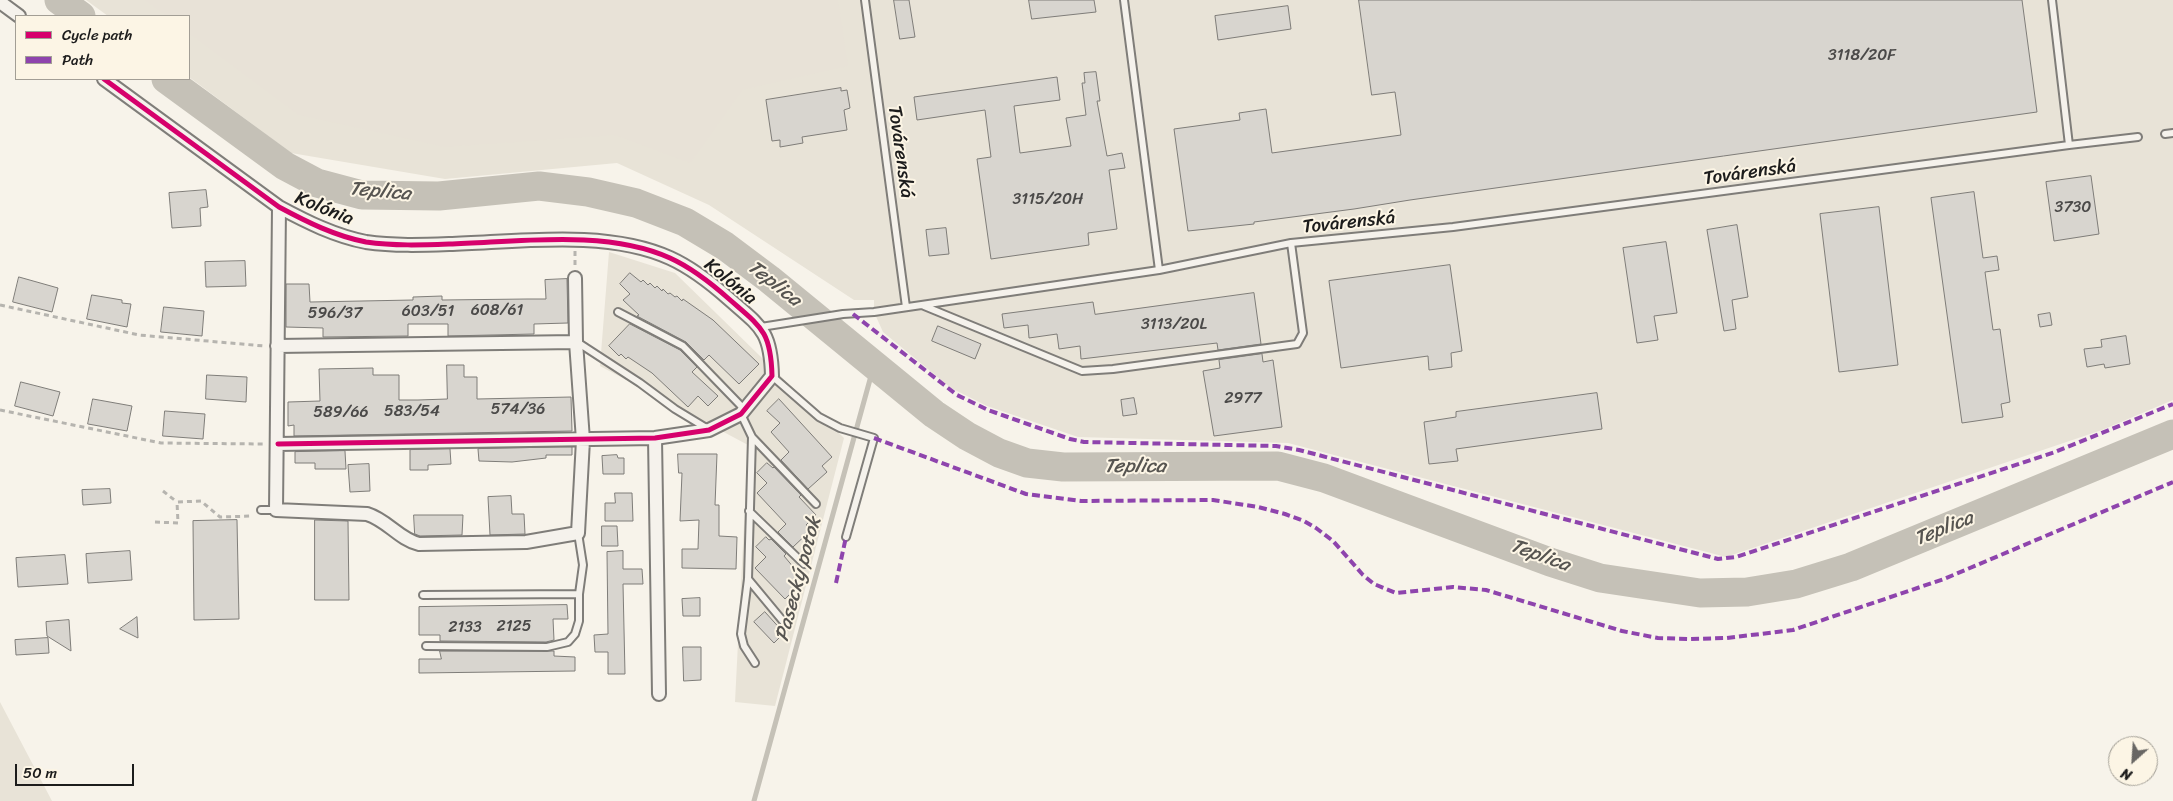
<!DOCTYPE html>
<meta charset="utf-8">
<style>
body{margin:0}
#map{position:relative;width:2173px;height:801px;overflow:hidden;background:#f7f3ea;font-family:Sriracha,sans-serif}
canvas{display:block}
.legend{position:absolute;left:15px;top:15px;width:175px;height:65px;box-sizing:border-box;background:#fcf5e5;border:1px solid #a29e95;margin:0;padding:6px 9px;list-style:none;font-size:15px;color:#1c1c1c}
.legend li{display:flex;align-items:center;gap:10px;height:25px}
.legend b{width:25px;border:1px solid #a29e95}
.north{position:absolute;left:2108px;top:736px;width:50px;height:50px;box-sizing:border-box;background:#fcf5e5;border:1px solid #a29e95;border-radius:50%;rotate:206deg;font-size:14px;font-weight:700;line-height:20px;text-align:center;color:#1c1c1c}
.north::after{content:'';display:block;margin:auto;width:18px;height:22px;background:#696764;clip-path:polygon(50% 0,100% 100%,50% 72%,0 100%)}
.scale{position:absolute;left:15px;top:764px;width:119px;height:22px;box-sizing:border-box;border:2px solid #1c1c1c;border-top:0;padding-left:6px;font-size:15px;line-height:18px;white-space:nowrap;color:#1c1c1c;-webkit-text-stroke:4px #fcf5e5;paint-order:stroke}
</style>
<div id="map">
<canvas width="2173" height="801"></canvas>
<ul class="legend">
<li><b style="height:6px;background:#d6006c"></b>Cycle path</li>
<li><b style="height:6px;background:#8e44ad"></b>Path</li>
</ul>
<div class="north">N</div>
<div class="scale">50 m</div>
</div>
<script>
const ctx = document.querySelector('canvas').getContext('2d');
ctx.lineJoin = 'round';
function fillPath(path, color) {
  ctx.fillStyle = color;
  ctx.fill(path, 'evenodd');
}
function strokePath(path, color, width, dash) {
  ctx.strokeStyle = color;
  ctx.lineWidth = width;
  ctx.lineCap = dash ? 'butt' : 'round';
  ctx.setLineDash(dash || []);
  ctx.stroke(path);
}
function write(font, color, halo, rows, align = 'center') {
  ctx.font = font + ' Sriracha,sans-serif';
  ctx.lineWidth = 4;
  ctx.setLineDash([]);
  ctx.textBaseline = 'middle';
  ctx.strokeStyle = halo;
  ctx.fillStyle = color;
  for (const [text, x, y, turn = 0] of rows) {
    ctx.save();
    ctx.translate(x, y);
    ctx.rotate((+turn || 0) * Math.PI / 180);
    ctx.textAlign = isNaN(turn) ? turn : align;
    if (halo) ctx.strokeText(text, 0, 0);
    ctx.fillText(text, 0, 0);
    ctx.restore();
  }
}
const built = new Path2D(`
 M 86,0 L 2173,0 L 2173,400 L 2102,430 L 1726,557 L 1288,443 L 1078,437 L 987,406 L 951,388 L 883,332 L 874,312 L 874,300 L 854,300 L 709,205 L 617,163 L 445,179 L 291,153 L 189,77 L 189,16 L 108,16 Z
 M 609,252 L 675,273 L 844,438 L 775,706 L 735,702 L 748,445 L 600,366 Z
 M 0,702 L 52,801 L 0,801 Z`);
const green = new Path2D(`
 M 145,0 L 838,0 L 848,66 L 742,90 L 690,163 L 615,135 L 445,147 L 299,115 L 189,33 L 189,16 L 167,16 Z`);
const stream = new Path2D(`
 M 754,801 L 874,365`);
const river = new Path2D(`
 M 59,0 L 81,16
 M 166,79 L 285,166 L 317,183 L 362,195 L 439,196 L 539,186 L 588,192 L 636,203 L 685,222 L 725,246 L 769,279 L 934,414 L 967,436 L 999,453 L 1027,463 L 1063,467 L 1278,466 L 1324,478 L 1550,562 L 1600,578 L 1700,593 L 1747,592 L 1796,584 L 1851,567 L 2173,434`);
const building = new Path2D(`
 M 894,0 L 909,0 L 915,37 L 900,39 Z
 M 1029,0 L 1094,0 L 1096,12 L 1032,19 Z
 M 1359,0 L 2022,0 L 2037,112 L 1410,200 L 1354,209 L 1254,222 L 1254,224 L 1188,231 L 1174,129 L 1240,120 L 1239,113 L 1266,109 L 1272,153 L 1401,135 L 1395,92 L 1372,95 Z
 M 1288,6 L 1291,29 L 1218,40 L 1215,16 Z
 M 1096,72 L 1100,101 L 1097,101 L 1107,156 L 1122,153 L 1125,168 L 1109,170 L 1117,229 L 1088,233 L 1089,245 L 991,259 L 977,159 L 991,157 L 985,110 L 917,120 L 914,97 L 1057,77 L 1060,100 L 1014,106 L 1020,153 L 1071,146 L 1066,118 L 1086,115 L 1082,83 L 1085,83 L 1084,73 Z
 M 841,88 L 841,91 L 847,90 L 850,108 L 844,110 L 847,130 L 802,137 L 803,143 L 780,147 L 780,140 L 772,141 L 766,100 Z
 M 2091,176 L 2099,234 L 2054,241 L 2046,182 Z
 M 206,190 L 208,207 L 200,208 L 201,226 L 172,228 L 169,193 Z
 M 1974,192 L 1983,258 L 1997,256 L 1999,270 L 1985,272 L 1993,330 L 2000,329 L 2010,402 L 2001,404 L 2003,417 L 1962,423 L 1931,198 Z
 M 1879,207 L 1898,365 L 1839,372 L 1820,214 Z
 M 1737,225 L 1748,297 L 1732,300 L 1736,329 L 1724,331 L 1707,230 Z
 M 946,228 L 949,254 L 929,256 L 926,230 Z
 M 1666,242 L 1677,313 L 1654,316 L 1658,340 L 1637,343 L 1623,248 Z
 M 245,261 L 246,286 L 206,287 L 205,262 Z
 M 1450,265 L 1462,351 L 1451,353 L 1452,367 L 1429,370 L 1428,356 L 1341,368 L 1329,281 Z
 M 630,273 L 641,282 L 643,280 L 648,285 L 650,283 L 655,288 L 657,286 L 662,291 L 663,289 L 668,294 L 670,293 L 675,297 L 677,296 L 682,301 L 683,299 L 713,320 L 759,364 L 739,384 L 709,355 L 704,360 L 686,342 L 637,316 L 639,315 L 623,300 L 630,294 L 620,284 Z
 M 19,277 L 58,288 L 52,312 L 13,302 Z
 M 567,279 L 568,323 L 534,324 L 534,334 L 448,336 L 448,324 L 408,324 L 408,336 L 323,337 L 323,328 L 286,327 L 286,284 L 309,284 L 310,302 L 413,300 L 413,297 L 442,296 L 442,300 L 527,299 L 546,299 L 545,280 Z
 M 1254,293 L 1261,344 L 1218,350 L 1217,343 L 1081,359 L 1080,346 L 1059,349 L 1057,334 L 1029,338 L 1028,325 L 1004,328 L 1002,314 L 1093,302 L 1095,314 Z
 M 92,295 L 122,300 L 122,303 L 131,304 L 127,327 L 87,319 Z
 M 164,307 L 204,311 L 202,336 L 161,332 Z
 M 2050,313 L 2052,325 L 2040,327 L 2038,315 Z
 M 630,324 L 680,350 L 697,367 L 692,372 L 718,396 L 708,406 L 698,396 L 688,407 L 652,373 L 628,357 L 626,359 L 621,354 L 619,356 L 609,346 Z
 M 938,326 L 981,344 L 975,359 L 932,341 Z
 M 2126,336 L 2130,364 L 2105,368 L 2104,364 L 2087,367 L 2084,349 L 2102,347 L 2101,340 Z
 M 1262,354 L 1263,362 L 1273,360 L 1282,427 L 1214,436 L 1203,371 L 1220,368 L 1219,360 Z
 M 447,365 L 464,365 L 464,377 L 477,377 L 477,399 L 571,397 L 572,431 L 294,436 L 294,425 L 288,426 L 288,402 L 320,401 L 319,369 L 373,368 L 373,375 L 399,375 L 399,400 L 418,400 L 447,399 Z
 M 207,375 L 247,377 L 246,402 L 206,399 Z
 M 21,382 L 60,392 L 53,416 L 15,406 Z
 M 1597,393 L 1602,429 L 1456,449 L 1458,461 L 1429,464 L 1424,422 L 1456,417 L 1456,412 Z
 M 1134,398 L 1137,414 L 1123,416 L 1121,400 Z
 M 93,399 L 132,406 L 127,431 L 88,424 Z
 M 779,399 L 832,457 L 822,466 L 827,472 L 808,489 L 781,460 L 789,452 L 771,432 L 780,423 L 767,411 Z
 M 165,411 L 205,414 L 203,439 L 163,436 Z
 M 572,447 L 572,455 L 546,455 L 546,458 L 512,462 L 479,461 L 478,449 Z
 M 450,449 L 451,464 L 428,465 L 428,470 L 410,470 L 410,450 Z
 M 345,451 L 346,469 L 315,469 L 315,463 L 295,463 L 295,452 Z
 M 678,454 L 717,454 L 715,505 L 719,505 L 719,536 L 737,537 L 736,569 L 682,568 L 682,549 L 698,549 L 699,520 L 680,521 L 682,473 L 679,473 Z
 M 617,455 L 618,458 L 624,458 L 624,474 L 603,474 L 602,456 Z
 M 767,463 L 773,468 L 774,467 L 801,495 L 799,497 L 816,515 L 806,525 L 811,530 L 793,547 L 778,532 L 786,524 L 757,493 L 767,483 L 757,473 Z
 M 369,464 L 370,491 L 350,492 L 348,465 Z
 M 110,489 L 111,503 L 83,505 L 82,490 Z
 M 615,493 L 632,493 L 633,521 L 605,521 L 605,503 L 615,503 Z
 M 511,496 L 512,514 L 524,514 L 525,534 L 490,535 L 488,497 Z
 M 414,515 L 463,515 L 462,535 L 420,536 L 415,534 Z
 M 237,520 L 239,619 L 194,620 L 193,521 Z
 M 315,520 L 348,521 L 349,600 L 315,600 Z
 M 602,526 L 617,526 L 618,546 L 602,546 Z
 M 766,537 L 769,540 L 771,539 L 786,554 L 784,556 L 800,575 L 790,584 L 795,589 L 785,599 L 755,568 L 766,557 L 756,547 Z
 M 130,551 L 132,580 L 88,583 L 86,554 Z
 M 623,551 L 623,569 L 642,569 L 643,584 L 623,584 L 625,674 L 608,674 L 608,652 L 595,652 L 594,635 L 608,634 L 607,552 Z
 M 65,555 L 68,584 L 18,587 L 16,558 Z
 M 700,598 L 700,616 L 683,616 L 682,599 Z
 M 567,605 L 568,619 L 553,619 L 554,640 L 546,642 L 440,641 L 440,635 L 419,635 L 419,607 Z
 M 765,612 L 784,633 L 774,643 L 754,622 Z
 M 137,617 L 138,638 L 120,629 Z
 M 69,620 L 71,651 L 47,636 L 46,622 Z
 M 48,638 L 49,653 L 16,655 L 15,640 Z
 M 683,647 L 701,647 L 701,680 L 684,681 Z
 M 440,651 L 554,651 L 554,656 L 575,657 L 575,671 L 419,673 L 419,659 L 441,659 Z`);
const path = new Path2D(`
 M 575,251 L 575,265
 M 0,305 L 139,335 L 264,346
 M 0,410 L 161,443 L 263,444
 M 163,491 L 177,502
 M 155,522 L 178,523 L 177,502 L 201,501 L 220,517 L 253,516`);
const lane = new Path2D(`
 M 865,0 L 906,307
 M 1124,0 L 1159,270
 M 2165,134 L 2173,133
 M 2069,145 L 2138,137
 M 924,306 L 1082,371 L 1113,369 L 1297,344 L 1303,333 L 1291,243
 M 618,312 L 683,346 L 744,409
 M 761,327 L 843,314 L 874,312 L 1159,270 L 1291,243 L 1453,227 L 2069,145 L 2052,0
 M 577,342 L 640,383 L 675,409 L 708,429
 M 772,376 L 819,417 L 840,428 L 874,438 L 846,537
 M 741,414 L 752,437 L 816,504
 M 752,437 L 748,579 L 741,634 L 744,646 L 755,663
 M 261,510 L 276,510
 M 749,511 L 804,564
 M 748,579 L 787,626
 M 423,595 L 579,594
 M 426,646 L 547,647 L 568,642 L 575,634 L 579,621 L 579,594 L 583,565 L 578,533`);
const street = new Path2D(`
 M 0,2 L 19,16
 M 104,79 L 279,207 C 307,222 335,236 366,242 C 394,246 422,245 449,244 C 517,242 607,229 670,258 C 692,268 711,283 729,299 C 761,327 771,331 772,376 L 741,414 L 709,430 L 655,438 L 278,444
 M 279,207 L 276,510 L 367,514 C 387,520 399,539 419,544 L 526,542 L 578,533 L 583,440 L 576,342 L 575,278
 M 277,346 L 576,342
 M 655,438 L 659,694`);
const quiet = new Path2D(`
 M 853,314 L 957,395 L 988,410 L 1070,439 L 1084,442 L 1276,446 L 1299,450 L 1718,559 L 1736,557 L 2055,452 L 2173,404
 M 874,438 L 1026,494 L 1081,501 L 1213,500 L 1258,507 L 1285,514 L 1304,521 L 1316,528 L 1333,541 L 1363,575 L 1374,584 L 1396,593 L 1453,587 L 1486,590 L 1622,631 L 1658,638 L 1691,639 L 1727,638 L 1793,630 L 1944,579 L 2173,482
 M 836,583 L 846,537`);
const cycleway = new Path2D(`
 M 104,79 L 279,207 C 307,222 335,236 366,242 C 394,246 422,245 449,244 C 517,242 607,229 670,258 C 692,268 711,283 729,299 C 761,327 771,331 772,376 L 741,414 L 709,430 L 655,438 L 278,444`);
const numberNames = [
 ["3118/20F",1862,56],
 ["3115/20H",1048,200],
 ["3730",2073,208],
 ["608/61",497,311],
 ["603/51",428,312],
 ["596/37",335,314],
 ["3113/20L",1174,325],
 ["2977",1243,399],
 ["574/36",518,410],
 ["583/54",412,412],
 ["589/66",341,413],
 ["2125",514,627],
 ["2133",465,628]
];
const streetNames = [
 ["Továrenská",900,152,82],
 ["Továrenská",1750,173,-8],
 ["Kolónia",324,209,22],
 ["Továrenská",1349,223,-6],
 ["Kolónia",730,282,39]
];
const waterNames = [
 ["Teplica",380,192,5],
 ["Teplica",774,284,38],
 ["Teplica",1135,467],
 ["Teplica",1944,529,-22],
 ["Teplica",1540,556,20],
 ["Pasecký potok",799,579,-75]
];
fillPath(built, '#e8e3d7');
fillPath(green, '#e8e2d7');
strokePath(stream, '#c5c1b7', 5);
strokePath(river, '#c5c1b7', 29);
fillPath(building, '#d8d5cf');
strokePath(building, '#7f7d79', 1);
strokePath(lane, '#7f7d79', 10);
strokePath(street, '#7f7d79', 16);
strokePath(path, '#b6b4af', 3, [5, 4]);
strokePath(lane, '#f5f2ec', 6);
strokePath(street, '#f5f2ec', 12);
strokePath(quiet, '#8e44ad', 4, [8, 4]);
strokePath(cycleway, '#d6006c', 5);
write('16px', '#4b4a49', null, numberNames);
write('19px', '#1c1c1c', '#fcf5e5', streetNames);
write('italic 20px', '#575551', '#fcf5e5', waterNames);
</script>
